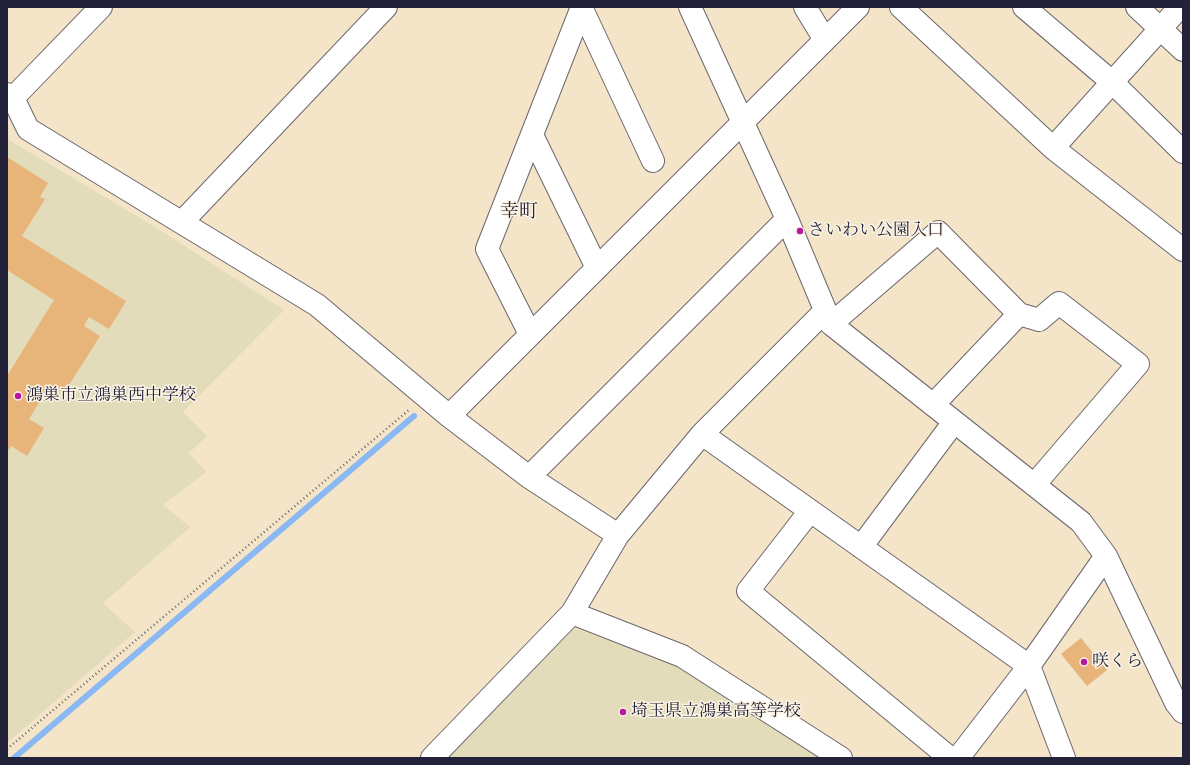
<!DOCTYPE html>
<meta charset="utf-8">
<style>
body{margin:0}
#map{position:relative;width:1190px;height:765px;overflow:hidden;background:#f4e4c8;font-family:"IM FELL DW Pica",serif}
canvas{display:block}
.frame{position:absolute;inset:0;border:8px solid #22223b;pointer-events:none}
</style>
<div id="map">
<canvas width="1190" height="765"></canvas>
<div class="frame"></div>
</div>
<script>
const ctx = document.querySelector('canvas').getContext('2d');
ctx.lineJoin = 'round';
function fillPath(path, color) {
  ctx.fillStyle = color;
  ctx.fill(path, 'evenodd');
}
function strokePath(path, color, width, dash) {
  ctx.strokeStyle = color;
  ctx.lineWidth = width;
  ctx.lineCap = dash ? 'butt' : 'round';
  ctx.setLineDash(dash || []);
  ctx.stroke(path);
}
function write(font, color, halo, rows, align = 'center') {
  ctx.font = font + ' "IM FELL DW Pica","Noto Serif JP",serif';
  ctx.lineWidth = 3;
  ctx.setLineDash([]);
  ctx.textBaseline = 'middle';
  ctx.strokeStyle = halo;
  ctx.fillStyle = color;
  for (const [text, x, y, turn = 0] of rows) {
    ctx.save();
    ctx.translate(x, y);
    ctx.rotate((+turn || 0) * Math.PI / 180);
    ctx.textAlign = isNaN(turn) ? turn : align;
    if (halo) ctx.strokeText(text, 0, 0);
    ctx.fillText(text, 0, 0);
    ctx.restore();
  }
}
const built = new Path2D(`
 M 7,131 L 9,140 L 155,227 L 284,310 L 183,412 L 207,436 L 189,453 L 206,472 L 163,505 L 190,527 L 103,603 L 135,632 L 7,743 Z
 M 574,628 L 680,665 L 829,758 L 447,758 Z`);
const stream = new Path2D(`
 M 14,758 L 414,416`);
const building = new Path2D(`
 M 7,157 L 48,183 L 40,197 L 45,199 L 22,236 L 126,301 L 109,329 L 89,317 L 84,326 L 100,336 L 64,393 L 50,385 L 29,419 L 44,428 L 27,456 L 11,446 L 7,452 L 7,376 L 54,300 L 7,270 Z
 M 1081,638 L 1107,670 L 1087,686 L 1061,654 Z`);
const path = new Path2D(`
 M 7,749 L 410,409`);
const minor = new Path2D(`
 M 690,7 L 787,219 L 831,324 L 1081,522 L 1106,556 L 1176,703 L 1183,712
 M 805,7 L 825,40
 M 901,7 L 1053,148 L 1183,250
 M 1024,7 L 1112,82 L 1183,152
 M 1137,7 L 1183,50
 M 582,9 L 653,161
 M 7,94 L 13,98 L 28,129 L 317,305 L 449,416 L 529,477 L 618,535
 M 13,98 L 101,7
 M 532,135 L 597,268
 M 1053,148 L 1180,7
 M 182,222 L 386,7
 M 831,324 L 938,232 L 1019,314 L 1039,320 L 1059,303 L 1138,364 L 1034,485
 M 530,334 L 487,249 L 582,7
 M 933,405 L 1019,314
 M 449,416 L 858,7
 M 702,434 L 1029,666 L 1064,758
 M 529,477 L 787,219
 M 810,511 L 748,591 L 950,758
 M 861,547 L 954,422
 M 572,613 L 682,656 L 841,758
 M 432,758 L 572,613 L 618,535 L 702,434 L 825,311
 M 958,758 L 1029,666 L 1106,556`);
const markers = [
 [800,231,4,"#b5179e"],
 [18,396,4,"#b5179e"],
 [1084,662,4,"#b5179e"],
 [623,712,4,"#b5179e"]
];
const poiNames = [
 ["さいわい公園入口",808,231],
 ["鴻巣市立鴻巣西中学校",26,396],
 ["咲くら",1092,662],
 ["埼玉県立鴻巣高等学校",631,712]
];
const quarterNames = [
 ["幸町",519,213]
];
fillPath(built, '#e3dcba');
strokePath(stream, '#89b8f3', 6);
fillPath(building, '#e7b47a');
strokePath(minor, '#6c666c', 24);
strokePath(path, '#6c666c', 2.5, [1, 3]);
strokePath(minor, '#fff', 22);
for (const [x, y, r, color] of markers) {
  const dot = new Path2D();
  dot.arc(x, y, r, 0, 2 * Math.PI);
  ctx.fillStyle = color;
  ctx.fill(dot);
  strokePath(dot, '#fcf5e5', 1.5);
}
write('17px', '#22223b', '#fcf5e5', poiNames, 'left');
write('19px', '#22223b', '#fcf5e5', quarterNames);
</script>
